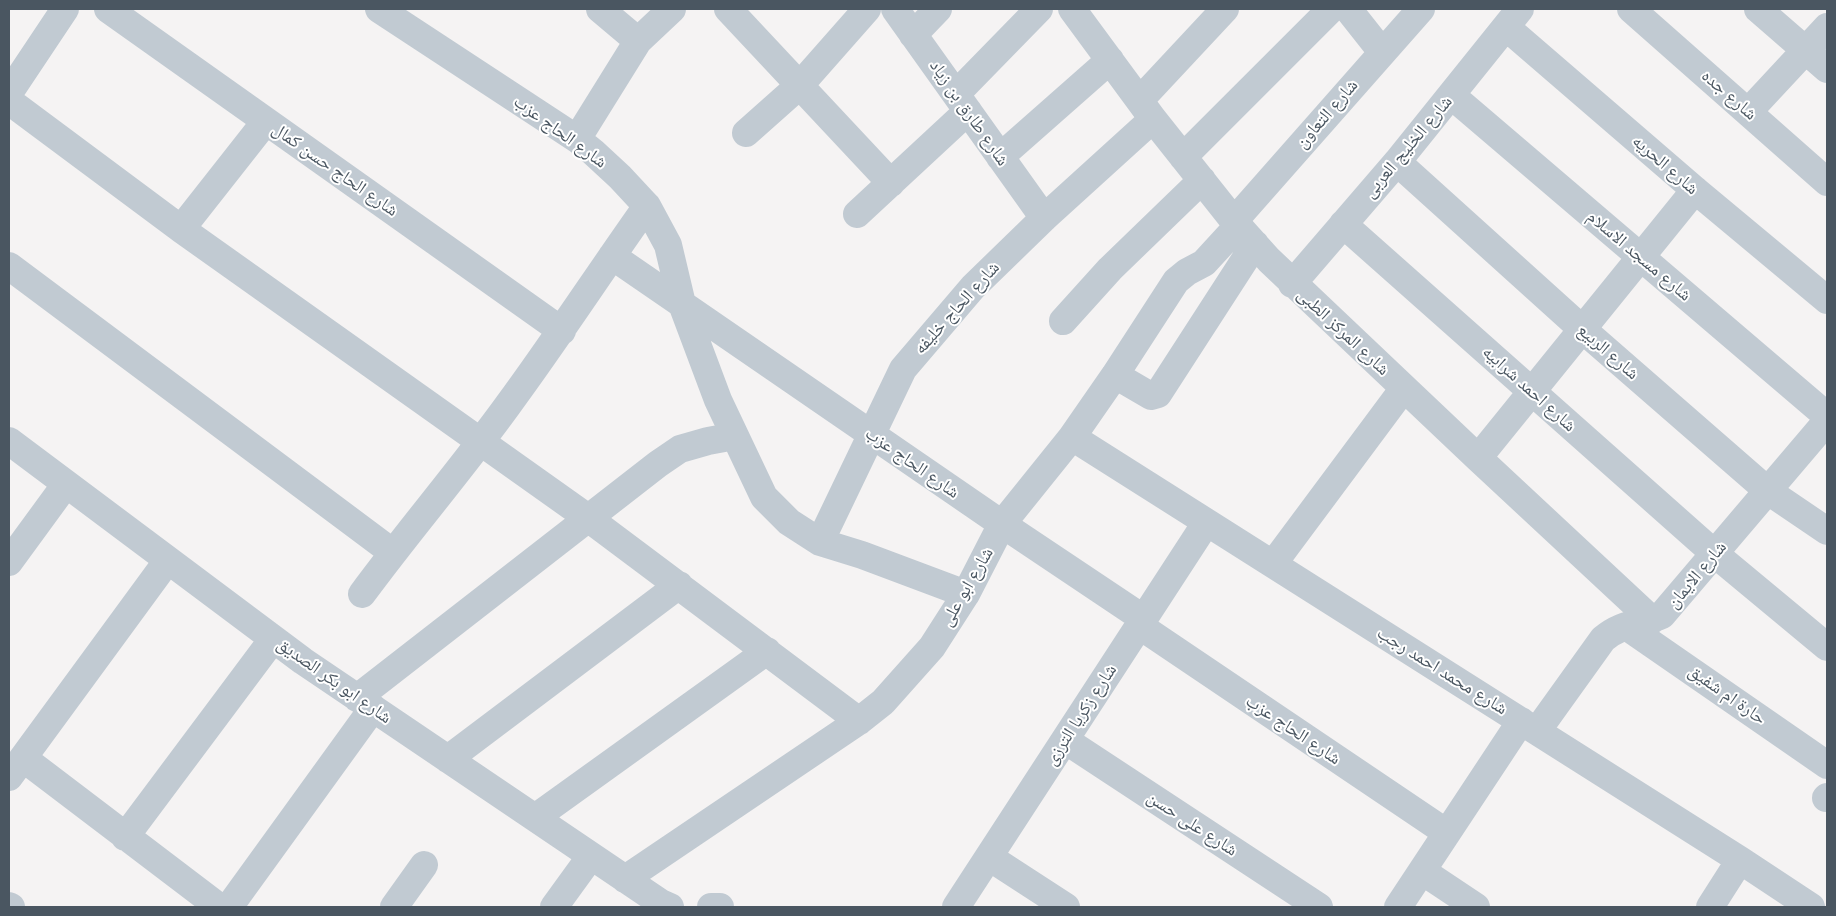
<!DOCTYPE html>
<meta charset="utf-8">
<style>
body{margin:0}
#map{position:relative;width:1836px;height:916px;overflow:hidden;background:#f5f3f3;font-family:"PT Sans",sans-serif}
canvas{display:block}
.frame{position:absolute;inset:0;border:10px solid #4a5661;pointer-events:none}
</style>
<div id="map">
<canvas width="1836" height="916"></canvas>
<div class="frame"></div>
</div>
<script>
const ctx = document.querySelector('canvas').getContext('2d');
ctx.lineJoin = 'round';
function strokePath(path, color, width, dash) {
  ctx.strokeStyle = color;
  ctx.lineWidth = width;
  ctx.lineCap = dash ? 'butt' : 'round';
  ctx.setLineDash(dash || []);
  ctx.stroke(path);
}
function write(font, color, halo, rows, align = 'center') {
  ctx.font = font + ' "PT Sans","Noto Naskh Arabic",sans-serif';
  ctx.lineWidth = 4;
  ctx.setLineDash([]);
  ctx.textBaseline = 'middle';
  ctx.strokeStyle = halo;
  ctx.fillStyle = color;
  for (const [text, x, y, turn = 0] of rows) {
    ctx.save();
    ctx.translate(x, y);
    ctx.rotate((+turn || 0) * Math.PI / 180);
    ctx.textAlign = isNaN(turn) ? turn : align;
    if (halo) ctx.strokeText(text, 0, 0);
    ctx.fillText(text, 0, 0);
    ctx.restore();
  }
}
const minor = new Path2D(`
 M 108,9 L 562,331
 M 379,9 L 577,139 L 593,152 L 620,177 L 647,206 L 668,245 L 682,304 L 718,400 L 764,497 L 789,522 L 820,542 L 862,555 L 966,594
 M 600,9 L 638,41
 M 728,9 L 891,183
 M 895,9 L 1044,218
 M 1072,9 L 1153,119 L 1234,221 L 1269,260 L 1478,458 L 1652,620
 M 1348,9 L 1382,52
 M 1631,9 L 1827,182
 M 1758,9 L 1827,69
 M 1506,27 L 1695,190 L 1827,300
 M 913,35 L 938,9
 M 9,93 L 65,9
 M 956,94 L 1039,9
 M 1451,95 L 1827,416
 M 1140,100 L 1225,9
 M 9,101 L 181,229 L 588,518 L 859,721
 M 1748,112 L 1827,27
 M 746,133 L 800,85 L 867,9
 M 577,139 L 638,41 L 672,9
 M 1000,157 L 1110,60
 M 1183,157 L 1331,9
 M 1397,162 L 1582,329 L 1768,491 L 1827,531
 M 857,214 L 968,111
 M 1234,221 L 1421,9
 M 1343,224 L 1715,554 L 1827,647
 M 181,229 L 266,121
 M 612,256 L 1002,524 L 1144,619
 M 9,266 L 392,552
 M 1292,284 L 1397,162 L 1520,9
 M 1063,321 L 1110,269 L 1202,180
 M 1115,375 L 1151,396 L 1158,394 L 1255,244
 M 1072,437 L 1740,860 L 1811,907
 M 9,441 L 303,661 L 661,903 L 670,907
 M 1478,458 L 1695,190
 M 820,542 L 903,369 L 973,287 L 1044,218 L 1153,119
 M 9,562 L 66,484
 M 1273,564 L 1404,388
 M 362,594 C 409,530 461,470 508,405 C 556,340 600,272 647,206
 M 1140,626 L 1447,833
 M 1626,626 L 1827,765
 M 357,698 L 658,464 L 680,449 L 708,441 L 735,436
 M 1537,731 L 1603,639 C 1623,622 1640,625 1662,615 L 1827,421
 M 1065,740 L 1319,907
 M 23,758 L 219,907
 M 448,759 L 679,585
 M 9,777 L 168,560
 M 1826,798 L 1827,797
 M 536,817 L 767,651
 M 125,837 L 273,639
 M 989,857 L 1066,907
 M 1422,871 L 1476,907
 M 625,879 L 859,721 L 883,702 L 932,647 L 966,594 L 1002,524 L 1072,437 L 1115,375 L 1176,281 L 1187,272 L 1204,263 L 1238,226
 M 9,906 L 11,907
 M 229,907 L 373,708
 M 394,907 L 424,865
 M 554,907 L 591,856
 M 711,907 L 720,907
 M 956,907 L 1206,523
 M 1398,907 L 1521,721
 M 1710,907 L 1740,860`);
const streetNames = [
 ["شارع جده",1729,95,41],
 ["شارع طارق بن زياد",969,113,55],
 ["شارع التعاون",1327,114,-49],
 ["شارع الحاج عزب",560,132,36],
 ["شارع الخليج العربى",1408,147,-50],
 ["شارع الحريه",1665,165,41],
 ["شارع الحاج حسن كمال",335,170,35],
 ["شارع مسجد الاسلام",1639,256,40],
 ["شارع الحاج خليفه",957,308,-48],
 ["شارع المركز الطبى",1343,332,43],
 ["شارع الربيع",1608,352,41],
 ["شارع احمد شرابيه",1529,389,42],
 ["شارع الحاج عزب",912,463,35],
 ["شارع الايمان",1697,575,-50],
 ["شارع ابو على",967,587,-60],
 ["شارع محمد احمد رجب",1442,671,32],
 ["شارع ابو بكر الصديق",334,681,35],
 ["حارة ام شفيق",1727,695,35],
 ["شارع زكريا الترزى",1081,715,-57],
 ["شارع الحاج عزب",1293,730,34],
 ["شارع على حسن",1192,824,33]
];
strokePath(minor, '#c1cad2', 28);
write('18px', '#4a5661', '#fff', streetNames);
</script>
